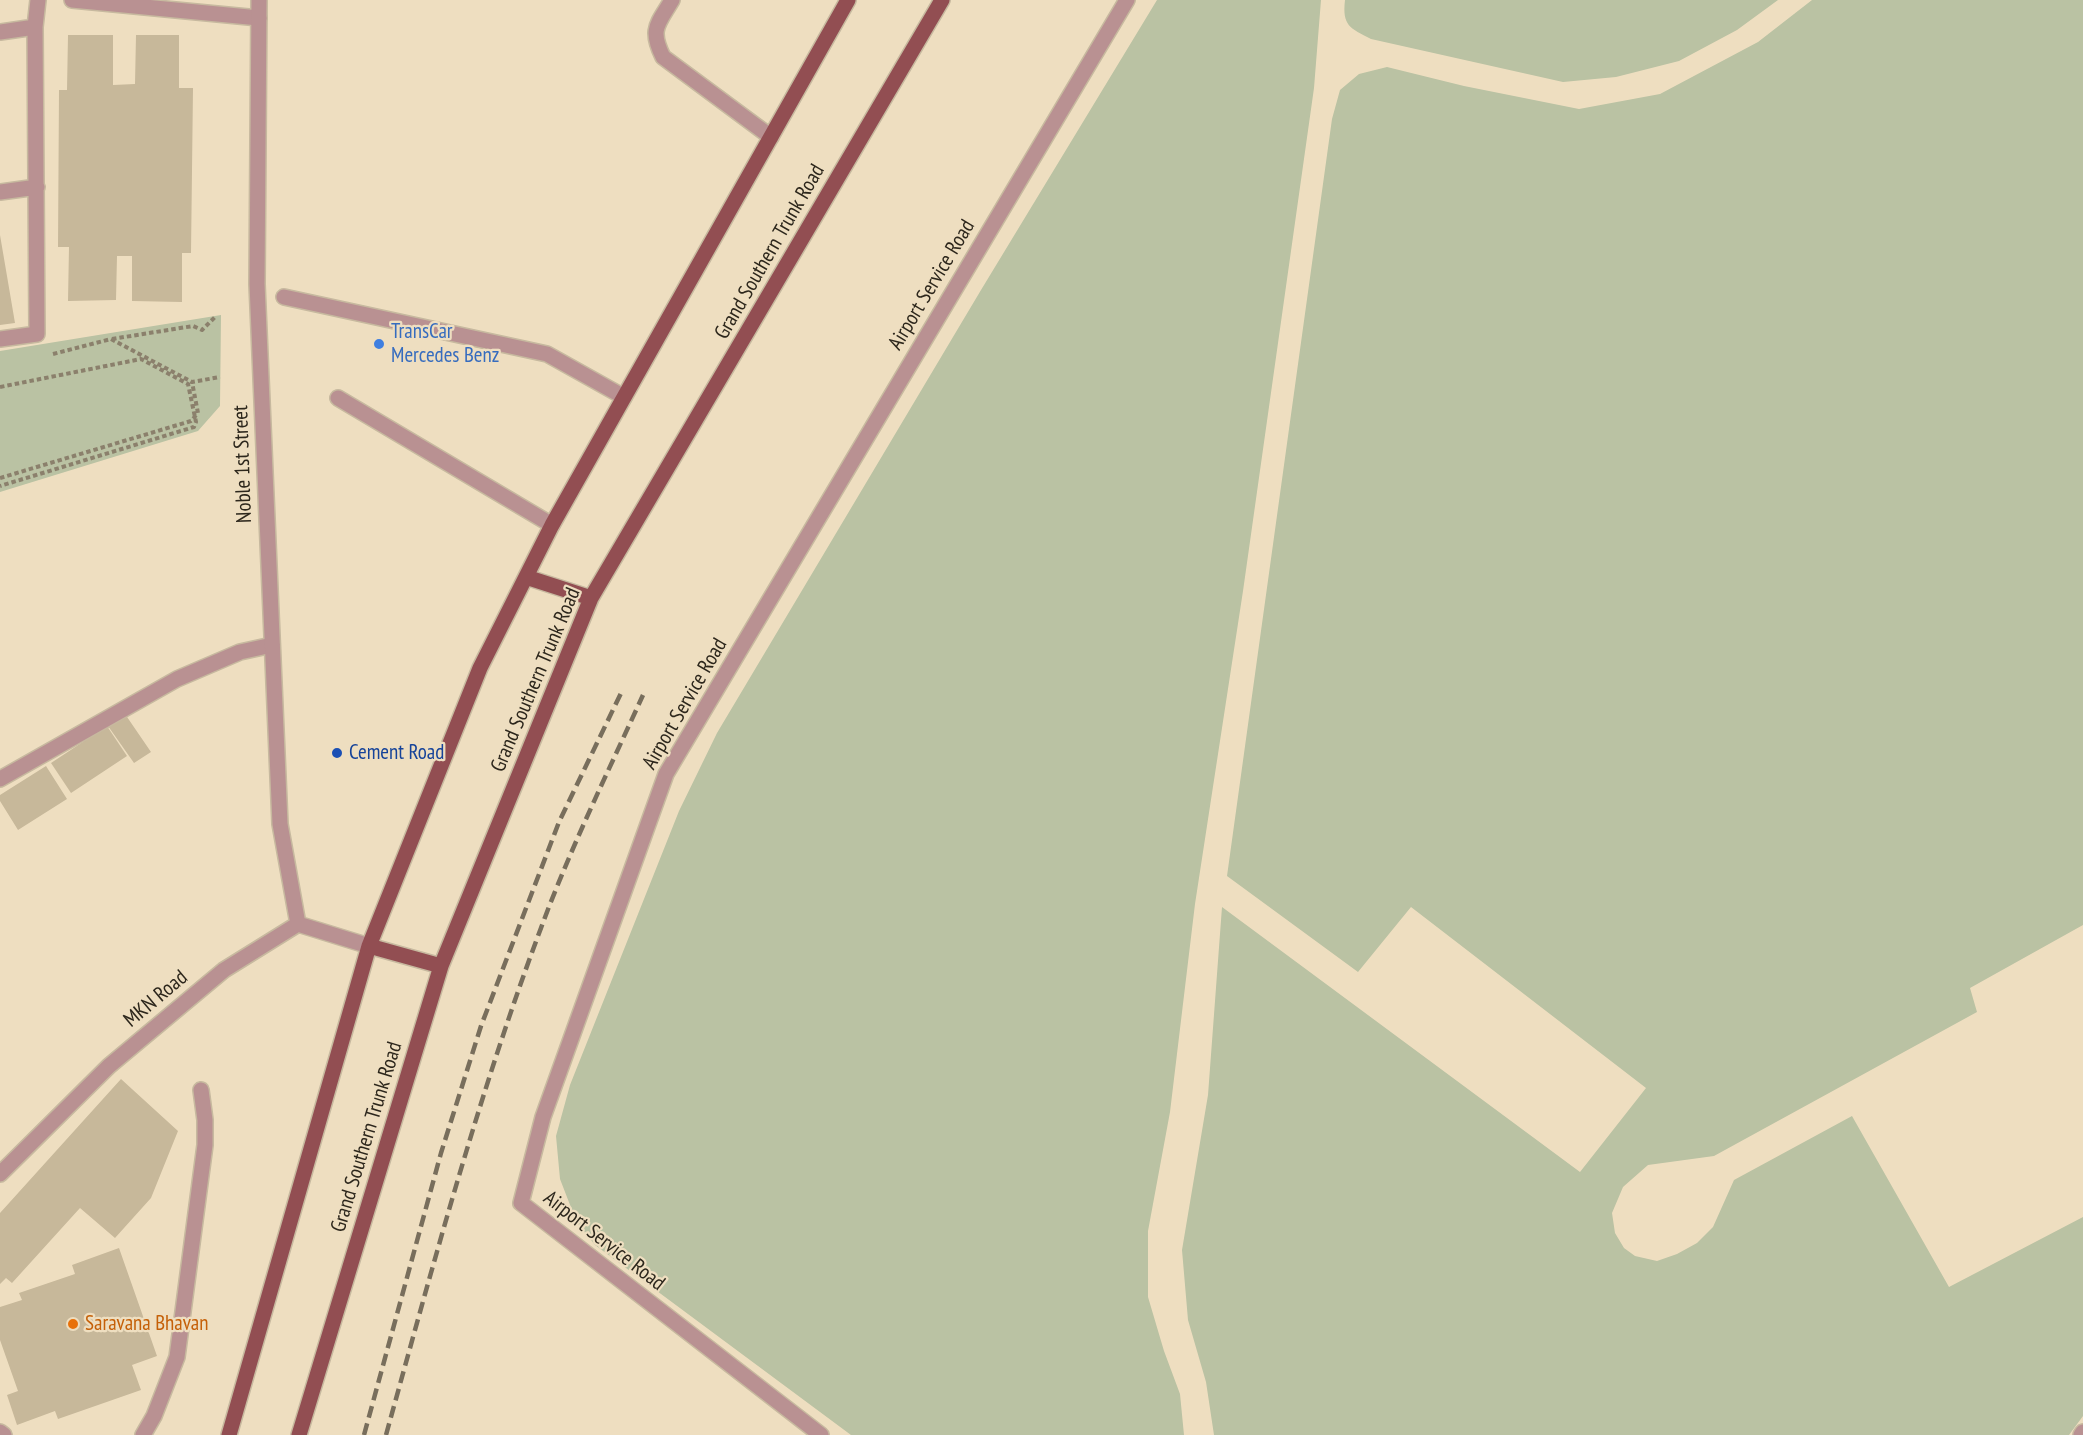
<!DOCTYPE html>
<style>
body{margin:0}
canvas{display:block;background:#eedec0}
</style>
<canvas width="2083" height="1435"></canvas>
<script>
const ctx = document.querySelector('canvas').getContext('2d');
ctx.lineJoin = 'round';
function fillPath(path, color) {
  ctx.fillStyle = color;
  ctx.fill(path, 'evenodd');
}
function strokePath(path, color, width, dash) {
  ctx.strokeStyle = color;
  ctx.lineWidth = width;
  ctx.lineCap = dash ? 'butt' : 'round';
  ctx.setLineDash(dash || []);
  ctx.stroke(path);
}
function write(font, color, halo, rows, align = 'center') {
  ctx.font = font + ' "PT Sans Narrow",sans-serif';
  ctx.lineWidth = 4.5;
  ctx.setLineDash([]);
  ctx.textBaseline = 'middle';
  ctx.strokeStyle = halo;
  ctx.fillStyle = color;
  for (const [text, x, y, turn = 0] of rows) {
    ctx.save();
    ctx.translate(x, y);
    ctx.rotate((+turn || 0) * Math.PI / 180);
    ctx.textAlign = isNaN(turn) ? turn : align;
    if (halo) ctx.strokeText(text, 0, 0);
    ctx.fillText(text, 0, 0);
    ctx.restore();
  }
}
const green = new Path2D(`
 M 1157,0 L 1321,0 L 1314,88 L 1243,591 L 1195,904 L 1170,1112 L 1148,1231 L 1148,1297 L 1164,1351 L 1180,1394 L 1184,1435 L 851,1435 L 595,1245 L 577,1223 L 560,1179 L 556,1136 L 570,1085 L 679,811 L 717,733 L 981,290 Z
 M 1345,0 L 1778,0 L 1737,30 L 1679,61 L 1616,77 L 1563,82 L 1371,39 C 1350,28 1342,26 1345,0 Z
 M 1812,0 L 2083,0 L 2083,925 L 1970,988 L 1977,1012 L 1714,1156 L 1648,1165 L 1623,1187 L 1612,1213 L 1615,1233 L 1624,1248 L 1635,1256 L 1657,1261 L 1677,1254 L 1697,1243 L 1713,1227 L 1734,1180 L 1852,1116 L 1949,1287 L 2083,1217 L 2083,1416 L 2069,1435 L 1214,1435 L 1206,1382 L 1188,1320 L 1182,1250 L 1208,1095 L 1222,907 L 1580,1172 L 1646,1088 L 1411,907 L 1358,972 L 1227,876 L 1332,119 L 1340,90 L 1359,74 L 1387,67 L 1464,86 L 1579,109 L 1660,94 L 1758,42 Z
 M 221,315 L 220,406 L 198,431 L 0,492 L 0,351 Z`);
const building = new Path2D(`
 M 68,35 L 113,35 L 113,85 L 135,84 L 136,35 L 179,35 L 179,88 L 193,88 L 191,253 L 182,253 L 182,302 L 132,301 L 132,256 L 117,256 L 116,300 L 68,301 L 69,247 L 58,247 L 59,90 L 67,90 Z
 M 0,235 L 15,323 L 0,325 Z
 M 125,714 L 151,752 L 134,763 L 108,726 Z
 M 107,726 L 127,756 L 71,793 L 51,763 Z
 M 46,766 L 67,799 L 18,830 L 0,801 L 0,795 Z
 M 121,1079 L 178,1131 L 151,1198 L 115,1238 L 80,1208 L 12,1283 L 6,1278 L 0,1284 L 0,1213 Z
 M 119,1248 L 157,1356 L 132,1365 L 141,1390 L 58,1419 L 55,1411 L 17,1425 L 7,1395 L 18,1391 L 0,1340 L 0,1307 L 22,1300 L 19,1293 L 75,1274 L 72,1265 Z`);
const path = new Path2D(`
 M 112,339 L 193,326 L 202,330 L 216,316
 M 53,354 L 111,339 L 192,382 L 220,377
 M 0,387 L 141,359 L 188,384 L 196,422 L 194,427 L 0,486
 M 0,478 L 191,421 L 198,413 L 192,382`);
const service = new Path2D(`
 M 672,0 C 658,24 649,29 663,57 L 771,137
 M 284,297 L 547,354 L 624,397
 M 338,398 L 552,525
 M 0,1432 L 4,1435
 M 143,1435 L 154,1416 L 177,1357 L 205,1145 L 205,1120 L 201,1090
 M 821,1435 L 521,1203 L 543,1117 L 666,774 L 1127,0
 M 2081,1435 L 2083,1432`);
const minor = new Path2D(`
 M 72,0 L 259,18
 M 0,32 L 35,27
 M 0,192 L 37,187
 M 0,339 L 37,334 L 35,27 L 38,0
 M 0,779 L 177,679 L 240,652 L 272,645`);
const tertiary = new Path2D(`
 M 259,0 L 257,284 L 280,824 L 298,924
 M 0,1174 L 109,1066 L 224,970 L 298,924 L 369,946`);
const primary = new Path2D(`
 M 526,577 L 591,598
 M 369,946 L 441,966
 M 229,1435 L 369,946 L 480,668 L 552,525 L 848,0
 M 299,1435 L 441,966 L 591,598 L 942,0`);
const rail = new Path2D(`
 M 364,1435 L 441,1153 L 481,1026 L 559,822 L 622,691
 M 386,1435 C 433,1265 479,1093 541,928 C 570,849 608,772 643,695`);
const markers = [
 [379,344,6,"#3f7fe0"],
 [337,753,6,"#1a4fb4"],
 [73,1324,6,"#e8710a"]
];
const streetNames = [
 ["Grand Southern Trunk Road",770,252,-60],
 ["Airport Service Road",932,285,-59],
 ["Noble 1st Street",243,464,-92],
 ["Grand Southern Trunk Road",536,680,-67],
 ["Airport Service Road",685,704,-60],
 ["MKN Road",156,999,-40],
 ["Grand Southern Trunk Road",367,1137,-73],
 ["Airport Service Road",604,1241,38]
];
const shopNames = [
 ["TransCar",391,332],
 ["Mercedes Benz",391,356]
];
const transitNames = [
 ["Cement Road",349,753]
];
const foodNames = [
 ["Saravana Bhavan",85,1324]
];
fillPath(green, '#bac2a3');
fillPath(building, '#c7b89a');
strokePath(service, '#c7b99f', 18);
strokePath(minor, '#c7b99f', 18);
strokePath(tertiary, '#c7b99f', 18);
strokePath(primary, '#c7b99f', 18);
strokePath(path, '#8b806c', 4, [4.5, 3]);
strokePath(service, '#b99192', 15);
strokePath(minor, '#b99192', 15);
strokePath(tertiary, '#b99192', 15);
strokePath(primary, '#924e52', 15);
strokePath(rail, '#786e5c', 4.5, [12, 6]);
for (const [x, y, r, color] of markers) {
  const dot = new Path2D();
  dot.arc(x, y, r, 0, 2 * Math.PI);
  ctx.fillStyle = color;
  ctx.fill(dot);
  strokePath(dot, '#eedec0', 2);
}
write('21px', '#2d271c', '#eedec0', streetNames);
write('21px', '#366cbe', '#eedec0', shopNames, 'left');
write('21px', '#164399', '#eedec0', transitNames, 'left');
write('21px', '#c56008', '#eedec0', foodNames, 'left');
</script>
